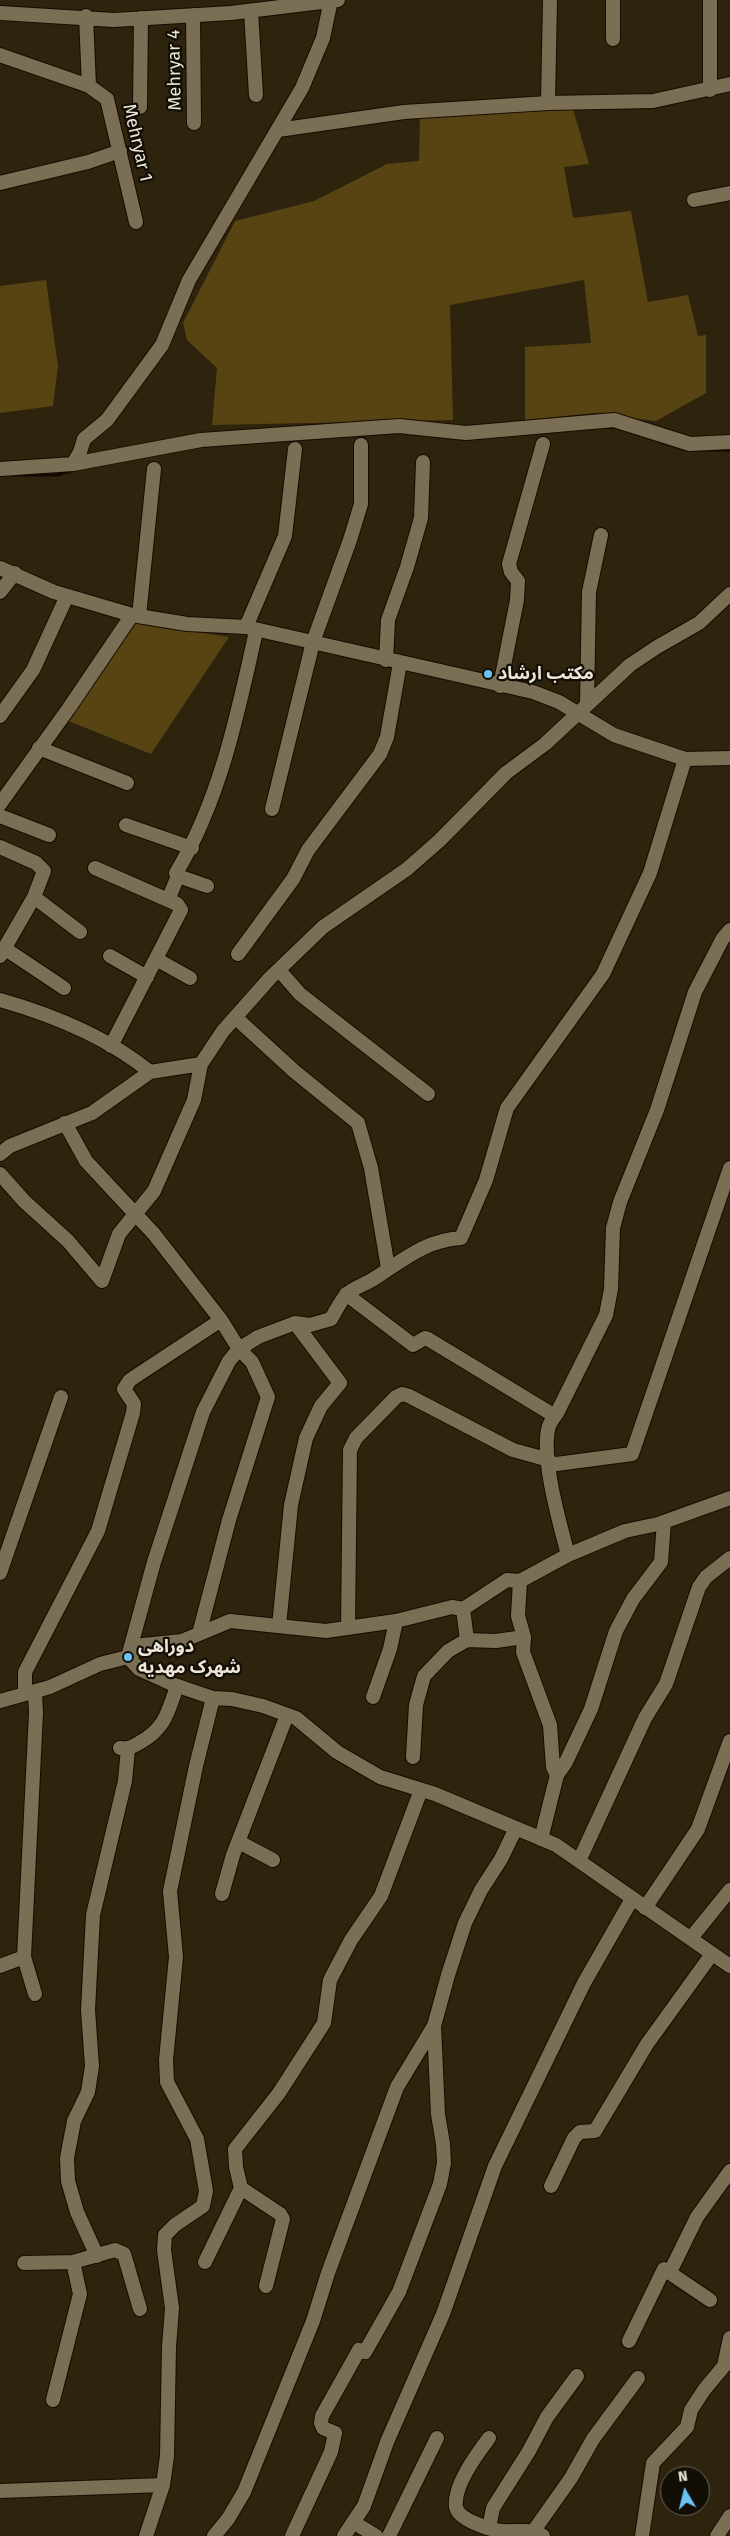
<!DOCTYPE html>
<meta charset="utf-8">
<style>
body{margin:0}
#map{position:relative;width:730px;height:2536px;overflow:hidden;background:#2e230d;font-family:"Fira Sans",sans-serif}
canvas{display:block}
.north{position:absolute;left:660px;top:2466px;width:50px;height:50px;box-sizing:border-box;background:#120e05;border:1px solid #696459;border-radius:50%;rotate:352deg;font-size:14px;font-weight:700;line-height:20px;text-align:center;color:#ece5d8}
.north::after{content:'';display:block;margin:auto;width:18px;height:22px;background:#6cc2f3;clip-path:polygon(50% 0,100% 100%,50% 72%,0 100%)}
</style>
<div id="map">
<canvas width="730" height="2536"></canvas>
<div class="north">N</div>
</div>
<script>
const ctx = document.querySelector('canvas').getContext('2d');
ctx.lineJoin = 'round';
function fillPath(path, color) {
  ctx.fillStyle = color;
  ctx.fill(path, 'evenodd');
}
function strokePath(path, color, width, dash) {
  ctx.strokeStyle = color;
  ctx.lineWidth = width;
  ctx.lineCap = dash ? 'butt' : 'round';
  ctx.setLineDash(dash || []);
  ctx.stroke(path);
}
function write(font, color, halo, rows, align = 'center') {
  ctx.font = font + ' "Fira Sans","Noto Sans Arabic",sans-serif';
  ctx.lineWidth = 4.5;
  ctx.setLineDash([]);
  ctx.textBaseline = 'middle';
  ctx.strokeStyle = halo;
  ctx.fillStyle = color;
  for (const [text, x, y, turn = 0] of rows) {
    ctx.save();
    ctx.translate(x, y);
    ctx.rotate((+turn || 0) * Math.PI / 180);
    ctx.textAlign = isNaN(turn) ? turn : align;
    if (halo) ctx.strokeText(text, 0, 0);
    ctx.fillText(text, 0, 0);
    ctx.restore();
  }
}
const green = new Path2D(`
 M 573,109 L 589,164 L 564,167 L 573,218 L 631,211 L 648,302 L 688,295 L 698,336 L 706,335 L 706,393 L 656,421 L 594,413 L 525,420 L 525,347 L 591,343 L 584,280 L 450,305 L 453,420 L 212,425 L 217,368 L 187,340 L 183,323 L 235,221 L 314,201 L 387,164 L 419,161 L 420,117 Z
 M 46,280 L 58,366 L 53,406 L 0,413 L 0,286 Z
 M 132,622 L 229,637 L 151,754 L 66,720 Z`);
const stream = new Path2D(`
 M 606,427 L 620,428
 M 661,442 L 684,449
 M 690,450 L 730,450
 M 13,475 L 57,475 L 74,470`);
const minor = new Path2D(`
 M 613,0 L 613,39
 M 710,0 L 710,90
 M 251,11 L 256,95
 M 0,13 L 114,20 L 231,13 L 338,0
 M 193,15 L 194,123
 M 86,16 L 89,86
 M 0,55 L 89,86 L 107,99 L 136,222
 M 548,103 L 550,0
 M 140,107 L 141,18
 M 278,130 L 404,112 L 548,103 L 653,101 L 730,84
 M 0,183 L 88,162 L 120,151
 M 694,200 L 730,193
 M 73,464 L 80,452 L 84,439 L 107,420 L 162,345 L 189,280 L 302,88 L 323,38 L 331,0
 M 0,469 L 73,464 L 201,440 L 399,426 L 466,433 L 614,420 L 690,444 L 730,442
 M 0,568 L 54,592 L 132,615 L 187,624 L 246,627 L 533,692 L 559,702 L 614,735 L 685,759 L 730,758
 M 0,592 L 15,573
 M 139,616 L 154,469
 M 246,627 L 285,536 L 295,449
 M 386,660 L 388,620 L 407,567 L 421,518 L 423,462
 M 500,686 L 517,600 L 518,581 L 511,572 L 509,564 L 543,444
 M 587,704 L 589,592 L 601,535
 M 0,716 L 33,670 L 67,596
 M 39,748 L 127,783
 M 685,759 L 650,873 L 603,974 L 507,1108 L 486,1180 L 461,1238 C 426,1240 403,1260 375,1278 C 366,1284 356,1287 348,1293 C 341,1299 336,1311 331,1319 L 310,1325 L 295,1323 L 258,1337 L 239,1349 L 229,1361 L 203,1412 L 154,1562 L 128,1657 L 139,1669 L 172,1684 L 213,1698 L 232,1699 L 263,1706 L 296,1718 L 337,1752 L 380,1777 L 435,1794 L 556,1845 L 730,1966
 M 0,804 L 69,708 L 132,615
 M 272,809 L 313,642 L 350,540 L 361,504 L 361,445
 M 0,816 L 49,835
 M 126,825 L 192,848
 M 0,847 L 36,863 L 44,871 L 34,897 L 0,956
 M 95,868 L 177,904 L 181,910 L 111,1046
 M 207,886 L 178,876 L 176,873 C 220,800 238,713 256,631
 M 34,897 L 80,932
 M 168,900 L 178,876
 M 4,948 L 64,988
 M 238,954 L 293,879 L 308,850 L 380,754 L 387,737 L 400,663
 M 110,956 L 147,977
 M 156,959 L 190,978
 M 279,970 L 300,994 L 428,1094
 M 0,1000 C 53,1015 107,1037 150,1072
 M 235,1017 L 294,1071 L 358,1123 L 371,1168 L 388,1268
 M 65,1123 L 86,1161 L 154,1234 L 221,1320 L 239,1349 L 252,1362 L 268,1397 L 229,1520 L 199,1634
 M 0,1154 L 10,1146 L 92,1113 L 150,1072 L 201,1064
 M 0,1174 L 24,1201 L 68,1241 L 102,1281
 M 102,1281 L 119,1234 L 154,1191 L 194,1100 L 201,1064 L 223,1031 L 270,978 L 323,927 L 407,869 L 440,840 L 506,773 L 545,744 L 630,665 L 657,647 L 699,623 L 730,594
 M 346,1294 L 413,1345 L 425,1338 L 428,1339 L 555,1416
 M 549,1465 L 632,1454 L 730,1168
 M 568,1555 C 560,1524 540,1456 549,1426 C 551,1421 554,1417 557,1413 L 606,1315 L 611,1289 L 613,1228 L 620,1202 L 657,1110 L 695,992 L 723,938 L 730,930
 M 0,1573 L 61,1397
 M 520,1581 L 518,1616 L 524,1637 L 523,1652 L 550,1725 L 553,1767 L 557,1775
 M 463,1609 L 467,1640
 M 279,1626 L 291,1505 L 306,1438 L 321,1406 L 340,1383 L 295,1323
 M 348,1628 L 350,1450 L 356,1438 L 396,1397 L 402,1394 L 409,1396 L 513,1450 L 549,1460
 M 35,1691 L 36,1713 L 24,1957 L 35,1994
 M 25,1694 L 25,1672 L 98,1531 L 133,1413 L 134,1404 L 124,1389 L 130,1380 L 221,1320
 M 373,1697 L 390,1649 L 396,1621
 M 0,1701 L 50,1687 L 100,1664 L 128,1657 L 143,1645 L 182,1641 L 230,1621 L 326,1631 L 396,1621 L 452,1607 L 463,1609 L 507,1580 L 520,1581 L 568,1555 L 625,1531 L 658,1524 L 730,1498
 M 120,1748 C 128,1749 132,1747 139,1743 C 165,1729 168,1712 177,1686
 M 413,1757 L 416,1705 L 424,1676 L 448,1651 L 467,1640 L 496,1641 L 524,1637
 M 541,1839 L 557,1775 L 566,1762 L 591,1709 L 616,1631 L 633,1599 L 661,1562 L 664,1522
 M 239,1842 L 273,1860
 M 579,1861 L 645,1718 L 666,1684 L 699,1587 L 706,1577 L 730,1558
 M 222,1894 L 233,1855 L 287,1715
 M 645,1908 L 698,1829 L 730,1741
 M 691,1938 L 730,1890
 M 0,1966 L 24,1957
 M 551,2186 L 574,2138 L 580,2132 L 595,2131 L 647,2044 L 712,1954
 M 97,2256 L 77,2212 L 68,2181 L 67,2158 L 74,2121 L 88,2092 L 92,2066 L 88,2010 L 93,1915 L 125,1781 L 128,1749
 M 205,2262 L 241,2188
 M 24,2263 L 73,2262 L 115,2250 L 124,2254 L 140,2309
 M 670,2272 L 697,2217 L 730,2171
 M 266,2286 L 283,2219 L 280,2214 L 241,2188 L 236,2167 L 235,2149 L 279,2093 L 324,2023 L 330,1980 L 351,1940 L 381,1896 L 421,1790
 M 629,2341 L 664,2269 L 710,2300
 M 53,2400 L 80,2294 L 73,2262
 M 489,2438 C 477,2454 453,2486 456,2507 C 458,2520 491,2530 502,2531 C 516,2532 532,2528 543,2536
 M 0,2491 L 163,2485
 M 353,2522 L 376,2536
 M 489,2528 L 493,2508 L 529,2451 L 547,2417 L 577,2376
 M 146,2536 L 163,2485 L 167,2456 L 169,2347 L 172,2308 L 164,2250 L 165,2235 L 175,2225 L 203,2206 L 206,2191 L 197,2139 L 167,2082 L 166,2060 L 176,1957 L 170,1891 L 196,1766 L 213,1698
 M 214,2536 L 228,2519 L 244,2492 L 313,2321 L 328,2273 L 397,2087 L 434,2026 L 448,1975 L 465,1923 L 481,1890 L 501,1859 L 516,1828
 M 292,2536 L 331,2452 L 335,2433 L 323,2428 L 321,2423 L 322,2416 L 359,2350 L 365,2352 L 399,2292 L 440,2184 L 444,2163 L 443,2144 L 438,2114 L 434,2026
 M 344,2536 L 364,2506 L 387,2442 L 443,2314 L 495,2166 L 584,1983 L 632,1899
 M 389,2536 L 437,2438
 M 530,2536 L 571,2478 L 593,2439 L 638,2378
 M 642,2536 L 653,2463 L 687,2427 L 691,2410 L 704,2390 L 724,2366 L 730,2338
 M 717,2536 L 730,2516`);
const markers = [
 [488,674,5,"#6cc2f3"],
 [128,1657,5,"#6cc2f3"]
];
const streetNames = [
 ["Mehryar 4",175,70,-91],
 ["Mehryar 1",137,143,77]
];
const poiNames = [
 ["مکتب ارشاد",498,674],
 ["دوراهی",138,1647],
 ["شهرک مهدیه",138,1668]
];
fillPath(green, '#584413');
strokePath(stream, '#110900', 3);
strokePath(minor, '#160c00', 16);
strokePath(minor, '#7a6e55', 14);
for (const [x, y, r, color] of markers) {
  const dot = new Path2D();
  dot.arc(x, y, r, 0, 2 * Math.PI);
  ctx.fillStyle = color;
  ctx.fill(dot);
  strokePath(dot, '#120e05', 2);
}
write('18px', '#ece5d8', '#120e05', streetNames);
write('bold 18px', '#ece5d8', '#120e05', poiNames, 'left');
</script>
